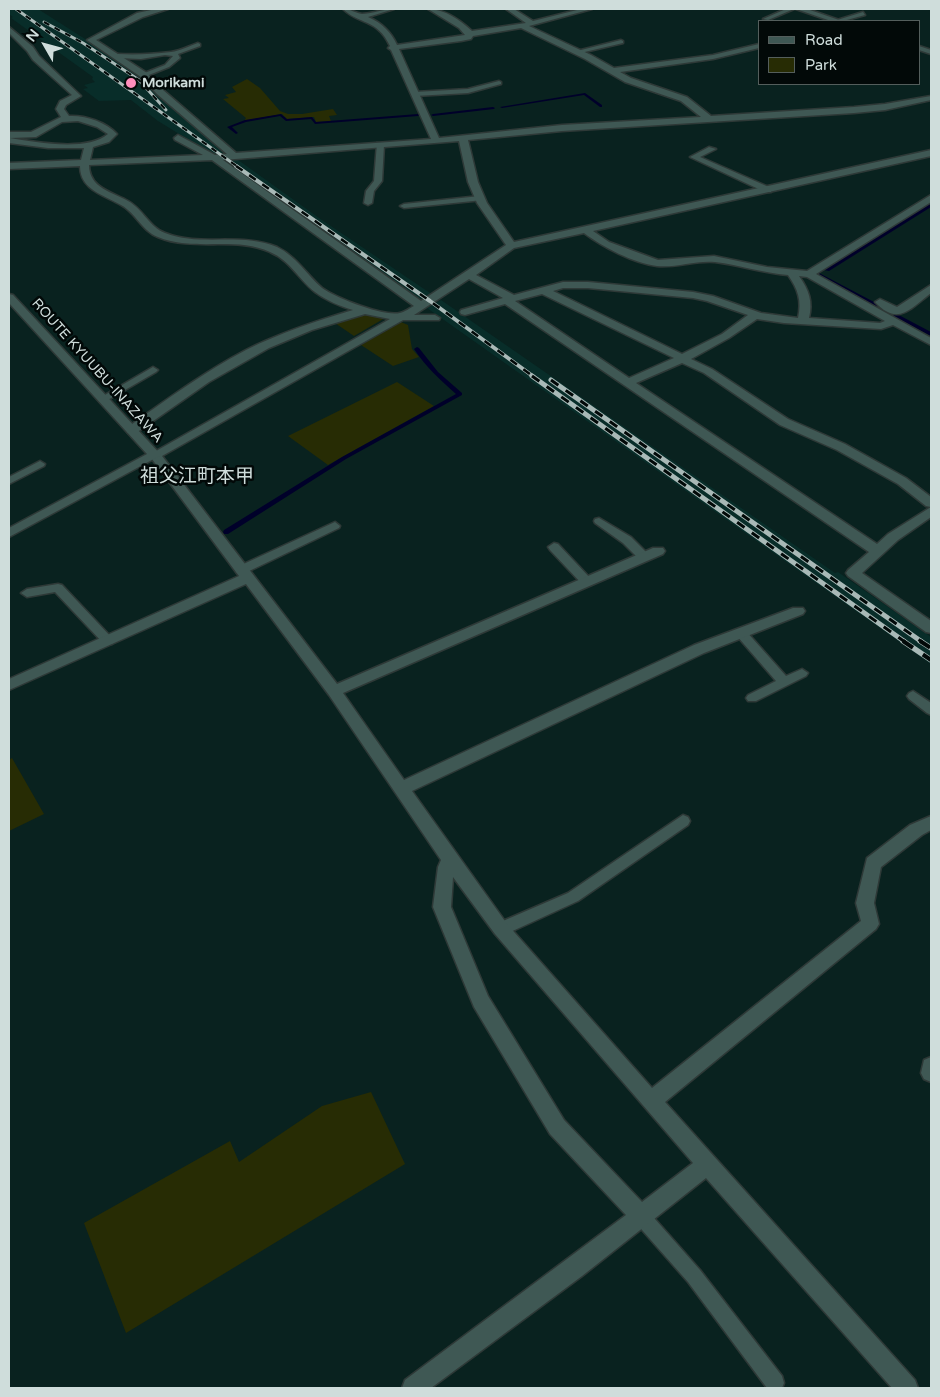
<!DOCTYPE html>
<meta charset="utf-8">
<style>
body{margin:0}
#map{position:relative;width:940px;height:1397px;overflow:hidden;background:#09221f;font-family:"Varela Round",sans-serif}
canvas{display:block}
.frame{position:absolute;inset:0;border:10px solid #cfdddb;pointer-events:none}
.legend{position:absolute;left:758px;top:20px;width:162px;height:65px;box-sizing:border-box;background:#020908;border:1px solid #545e5c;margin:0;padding:6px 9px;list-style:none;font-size:15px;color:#cfdddb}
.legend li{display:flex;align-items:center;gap:10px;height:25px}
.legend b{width:25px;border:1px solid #545e5c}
.north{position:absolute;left:20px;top:20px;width:50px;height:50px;-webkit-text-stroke:4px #020908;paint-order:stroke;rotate:308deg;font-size:14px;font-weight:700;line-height:20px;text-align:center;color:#cfdddb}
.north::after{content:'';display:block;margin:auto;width:18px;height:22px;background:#cfdddb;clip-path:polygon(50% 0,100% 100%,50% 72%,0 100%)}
</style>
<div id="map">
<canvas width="940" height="1397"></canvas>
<div class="frame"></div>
<ul class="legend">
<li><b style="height:6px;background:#3f5854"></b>Road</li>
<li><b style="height:14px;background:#272c04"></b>Park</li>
</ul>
<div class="north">N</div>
</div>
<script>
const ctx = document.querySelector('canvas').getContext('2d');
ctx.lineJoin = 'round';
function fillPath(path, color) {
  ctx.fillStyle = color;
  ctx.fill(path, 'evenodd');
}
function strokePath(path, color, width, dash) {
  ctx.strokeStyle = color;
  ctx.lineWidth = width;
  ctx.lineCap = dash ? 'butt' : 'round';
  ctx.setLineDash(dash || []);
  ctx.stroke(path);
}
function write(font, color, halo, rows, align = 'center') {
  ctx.font = font + ' "Varela Round","Noto Sans JP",sans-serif';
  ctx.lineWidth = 5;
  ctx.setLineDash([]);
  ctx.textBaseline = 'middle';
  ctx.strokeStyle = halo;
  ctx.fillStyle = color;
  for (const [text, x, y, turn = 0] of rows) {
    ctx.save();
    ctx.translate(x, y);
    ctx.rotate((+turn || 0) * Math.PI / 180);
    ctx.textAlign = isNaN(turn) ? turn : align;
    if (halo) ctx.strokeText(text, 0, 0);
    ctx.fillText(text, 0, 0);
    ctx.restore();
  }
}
const built = new Path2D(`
 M 9,9 L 38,9 L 140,74 L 229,155 L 215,156 L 158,121 L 131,100 L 99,101 L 83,89 L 88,88 L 84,85 L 95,82 L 92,79 L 93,77 L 11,18 L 13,17 L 9,14 Z
 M 234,157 L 319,218 L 433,295 L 420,302 L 219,158 Z
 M 441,300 L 835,573 L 838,572 L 931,637 L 931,664 L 427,308 Z`);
const green = new Path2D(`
 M 247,79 L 260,88 L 280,111 L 288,114 L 302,114 L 333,109 L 337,115 L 329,116 L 331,121 L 316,122 L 314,117 L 287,119 L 282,114 L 244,121 L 246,118 L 223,99 L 229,98 L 225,95 L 236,92 L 232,87 Z
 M 366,313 L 385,318 L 354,336 L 332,321 Z
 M 401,322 L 408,325 L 412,349 L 419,357 L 393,366 L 361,345 Z
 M 397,382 L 434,406 L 328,465 L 288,436 Z
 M 12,758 L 44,814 L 9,831 L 9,760 Z
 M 371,1092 L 405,1164 L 126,1333 L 84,1223 L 230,1141 L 239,1162 L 322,1106 Z`);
const stream = new Path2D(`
 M 585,93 L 602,105 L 602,107 L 600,107 L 584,95 L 502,108 L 500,107 Z
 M 493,107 L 495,108 L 494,109 L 433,116 L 431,115 L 433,114 Z
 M 281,114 L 287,119 L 312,117 L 316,122 L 418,114 L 420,115 L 418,116 L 315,124 L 311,119 L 286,121 L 280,116 L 246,122 L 232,127 L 238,133 L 236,134 L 227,127 L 245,120 Z
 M 929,204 L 931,204 L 931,207 L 829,271 L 824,270 Z
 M 819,273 L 931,332 L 931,336 L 817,276 L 816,275 Z
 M 417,347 L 419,348 L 438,372 L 462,393 L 462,395 L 346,459 L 228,534 L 224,534 L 223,532 L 224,530 L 342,457 L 456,394 C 440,380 426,367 414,349 Z`);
const lane = new Path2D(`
 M 786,9 L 794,9 L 768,20 L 763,19 Z
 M 863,12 L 865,15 L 843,21 L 834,21 Z
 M 621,40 L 623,41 L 623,43 L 576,54 L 573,52 Z
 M 198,43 L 200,44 L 200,46 L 178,54 L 180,58 L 169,67 L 144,77 L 141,75 L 142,74 L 165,65 L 173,56 L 165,55 L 141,59 L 118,58 L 115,56 L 118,54 C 136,55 153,54 171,52 C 180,51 189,46 198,43 Z
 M 499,81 L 501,82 L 501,84 L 468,93 L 415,96 L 412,94 L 415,92 L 468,89 Z
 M 377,143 L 384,145 L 382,181 L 374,191 L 372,203 L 368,205 L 364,203 L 366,191 L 374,181 Z
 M 709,147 L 716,149 L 700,157 L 771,188 L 771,192 L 765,192 L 690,157 Z
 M 480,196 L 484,198 L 483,200 L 404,208 L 400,206 L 404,204 Z
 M 153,367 L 158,370 L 156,372 L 106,401 L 100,401 L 98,399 Z
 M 40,461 L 45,464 L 44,466 L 9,484 L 9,477 Z
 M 599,518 L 631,537 L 648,554 L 650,557 L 648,560 L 640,560 L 623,543 L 595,523 L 594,521 L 595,519 Z
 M 335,522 L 340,526 L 339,528 L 245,573 L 237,573 L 235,570 L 237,567 Z
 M 554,543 L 558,544 L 591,579 L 593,582 L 591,585 L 583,585 L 550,550 L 548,547 Z
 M 58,584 L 62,585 L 112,638 L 114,641 L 112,644 L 104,644 L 55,592 L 27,597 L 21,593 L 27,589 Z
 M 741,629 L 745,630 L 786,676 L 802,669 L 808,673 L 806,676 L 756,701 L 748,701 L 746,698 L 748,695 L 776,681 L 737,636 L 735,633 L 737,630 Z
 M 913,691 L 931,703 L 931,715 L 927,713 L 909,699 L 907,696 L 909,693 Z
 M 683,815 L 688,817 L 690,821 L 688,825 L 578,901 L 506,934 L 501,935 L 496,934 L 494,929 L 496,924 L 568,893 Z
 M 641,1207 L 647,1210 L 700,1270 L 782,1376 L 784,1383 L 782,1388 L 767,1388 L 688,1282 L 635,1222 L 632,1216 L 635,1210 Z`);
const street = new Path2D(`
 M 156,9 L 168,9 L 143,17 L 96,40 L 147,73 L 163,90 L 236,153 L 431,139 L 391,50 L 388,48 L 390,46 C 377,18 359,25 343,9 C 351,9 355,13 362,14 C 369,14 385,9 394,9 L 368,17 C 382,23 391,32 397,45 L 465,35 L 459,28 L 428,9 C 445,9 460,20 472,31 L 526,23 L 506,9 L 514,9 L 533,21 L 581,9 L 592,9 L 529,26 L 591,55 L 614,68 L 713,55 L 759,44 L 759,48 L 713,59 L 620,72 L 631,78 L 687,97 L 711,116 L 854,107 L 885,104 L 931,96 L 931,100 L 885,110 L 854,113 L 562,131 L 468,140 L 478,182 L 487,203 L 514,242 L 931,150 L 931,156 L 593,231 L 609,242 L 658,260 L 714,256 L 767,267 L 807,271 L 931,195 L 931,202 L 816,274 L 931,338 L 931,345 L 893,325 L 881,329 L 784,323 L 757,319 L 729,338 L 691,359 L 712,369 L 788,419 L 845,444 L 906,478 L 931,497 L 931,517 L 898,540 L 862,573 L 931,621 L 931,633 L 926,632 L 848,576 L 846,573 L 848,570 L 869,552 L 505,304 L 465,315 L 461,314 L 460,312 L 461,310 L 503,298 L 469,279 L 414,315 L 435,315 L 440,318 L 439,320 L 403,320 L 162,456 L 337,684 L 653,548 L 663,548 L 665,551 L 663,554 L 343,693 L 404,780 L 694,645 L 793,608 L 803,608 L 805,611 L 803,614 L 704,653 L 412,791 L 507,924 L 652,1088 L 861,921 L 856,903 L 867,858 L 910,825 L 931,816 L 931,830 L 922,835 L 881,867 L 874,903 L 879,924 L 876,929 L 665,1102 L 915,1380 L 918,1388 L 892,1388 L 706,1178 L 582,1276 L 431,1388 L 402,1388 L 405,1380 L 626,1215 L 550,1134 L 474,1007 L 433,907 L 438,867 L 441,860 L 329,695 L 246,584 L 9,690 L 9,679 L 239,576 L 149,455 L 390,319 L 365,314 L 312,330 L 269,348 L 209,382 L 136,433 L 128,433 L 126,430 L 128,427 C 166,400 204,372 246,350 C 280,333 316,321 353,310 C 340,306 327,301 315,292 C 299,280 290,260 270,252 C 235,236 194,252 158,237 C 142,231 136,213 121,205 C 104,195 80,190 80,166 L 9,169 L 9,163 L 81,160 L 84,148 L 48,148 L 9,143 L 9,132 L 31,132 L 61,117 L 56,109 L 60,101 L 72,95 L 33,60 L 27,51 L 9,33 L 9,27 L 33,47 L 39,56 L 81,96 L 66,105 L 64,109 L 69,116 C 85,115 106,122 117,134 L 109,142 L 93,147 L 90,160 L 203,155 L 175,140 L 174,138 L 178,135 L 215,155 L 227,154 L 157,94 L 141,77 L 87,40 L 137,13 ZM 521,28 L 585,59 L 625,82 L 681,101 L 701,117 L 562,125 L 439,138 L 399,49 L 461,41 L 471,39 L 473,36 ZM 78,121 L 97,127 L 108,134 C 87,152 35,142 10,138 L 36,137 L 62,122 ZM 459,141 L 468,182 L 477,203 L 506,245 L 421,301 L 223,160 ZM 212,160 L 414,306 C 410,308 405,312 400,313 C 384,317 336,298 322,288 C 307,275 296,256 277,247 C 241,232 200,247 165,233 C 149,227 143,209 128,201 C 112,192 89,188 89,165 ZM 584,233 C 603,247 633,263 657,266 C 676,268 696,260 715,262 C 740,265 763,273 788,275 C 798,289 802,301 798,318 L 761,313 L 713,296 L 693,292 L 588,282 L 563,282 L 514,295 L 476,275 L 514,248 ZM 799,276 L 807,277 L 885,321 L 880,323 L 809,318 C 813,302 809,290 799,276 ZM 563,288 L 588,288 L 693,298 L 707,301 L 748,315 L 722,334 L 682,354 L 553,291 ZM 542,294 L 674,358 L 629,378 L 515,301 ZM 682,363 L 704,373 L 780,425 L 837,450 L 898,484 L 926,506 L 931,507 L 888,534 L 877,544 L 636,383 ZM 453,877 L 495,934 L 693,1163 L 642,1202 L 564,1120 L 488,996 L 451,907 Z
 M 796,9 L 807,9 L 842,21 L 831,21 Z
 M 919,46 L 931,50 L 931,54 L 919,50 Z
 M 931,285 L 931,293 C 911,308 898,327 875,302 L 880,299 L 897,307 Z
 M 931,1057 L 931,1082 L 924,1079 L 921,1073 L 924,1060 Z`);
const secondary = new Path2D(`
 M 9,294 L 13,295 L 161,455 L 9,537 L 9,528 L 147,454 L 9,303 Z`);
const railFar3 = new Path2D(`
 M 16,9 L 238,167
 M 44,22 L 83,43 L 139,80 L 166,110`);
const railFar2 = new Path2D(`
 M 236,166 L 430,301 L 534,377`);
const railFar1 = new Path2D(`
 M 532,376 L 905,642
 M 551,380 L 922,642`);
const rail = new Path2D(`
 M 903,641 L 931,660
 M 920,641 L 931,648`);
const markers = [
 [131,83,6,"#fe8ebc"]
];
const farPoinames = [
 ["Morikami",142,83]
];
const farStreetnames = [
 ["ROUTE KYUUBU-INAZAWA",97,371,48]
];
const quarterNames = [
 ["祖父江町本甲",197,477]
];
fillPath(built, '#082d29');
fillPath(green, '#272c04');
fillPath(stream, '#00002a');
strokePath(lane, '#2e3937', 3);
strokePath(street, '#2e3937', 3);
strokePath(secondary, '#2e3937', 3);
fillPath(lane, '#3f5854');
fillPath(street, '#3f5854');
fillPath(secondary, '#3f5854');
strokePath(railFar3, '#a9b9b7', 3);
strokePath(railFar2, '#a9b9b7', 4);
strokePath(railFar1, '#a9b9b7', 5);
strokePath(rail, '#a9b9b7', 5.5);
strokePath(railFar3, '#020908', 2, [6]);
strokePath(railFar2, '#020908', 2.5, [8]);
strokePath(railFar1, '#020908', 3, [9]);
strokePath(rail, '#020908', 4, [12]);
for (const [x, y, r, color] of markers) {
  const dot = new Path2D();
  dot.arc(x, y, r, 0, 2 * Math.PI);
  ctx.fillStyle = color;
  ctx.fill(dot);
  strokePath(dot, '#020908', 2);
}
write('bold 14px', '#cfdddb', '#020908', farPoinames, 'left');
write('14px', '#cfdddb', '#020908', farStreetnames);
write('19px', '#cfdddb', '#020908', quarterNames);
</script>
